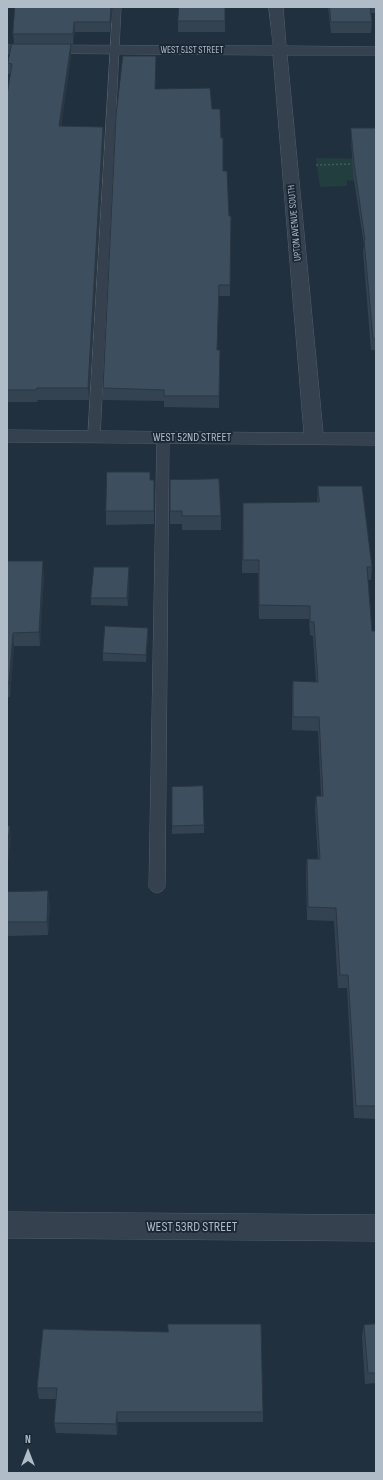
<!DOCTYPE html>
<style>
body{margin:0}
#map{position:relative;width:383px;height:1480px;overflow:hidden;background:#21303e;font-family:"Sofia Sans Condensed",sans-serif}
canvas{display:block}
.frame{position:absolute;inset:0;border:8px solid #b1bcc9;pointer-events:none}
.north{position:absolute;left:8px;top:1432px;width:40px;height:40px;-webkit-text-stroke:3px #1a2633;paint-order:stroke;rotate:0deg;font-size:11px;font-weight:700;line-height:16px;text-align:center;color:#b1bcc9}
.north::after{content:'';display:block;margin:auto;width:14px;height:18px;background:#b1bcc9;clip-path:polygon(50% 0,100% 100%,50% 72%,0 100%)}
</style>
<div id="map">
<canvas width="383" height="1480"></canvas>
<div class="frame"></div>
<div class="north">N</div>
</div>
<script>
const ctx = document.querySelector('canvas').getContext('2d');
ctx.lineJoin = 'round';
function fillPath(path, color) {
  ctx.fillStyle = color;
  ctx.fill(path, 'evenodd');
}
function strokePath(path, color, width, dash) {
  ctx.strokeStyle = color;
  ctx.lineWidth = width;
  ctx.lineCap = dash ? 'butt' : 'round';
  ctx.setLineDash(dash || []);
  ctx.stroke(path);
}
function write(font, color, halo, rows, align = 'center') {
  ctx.font = font + ' "Sofia Sans Condensed",sans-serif';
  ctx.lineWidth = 3.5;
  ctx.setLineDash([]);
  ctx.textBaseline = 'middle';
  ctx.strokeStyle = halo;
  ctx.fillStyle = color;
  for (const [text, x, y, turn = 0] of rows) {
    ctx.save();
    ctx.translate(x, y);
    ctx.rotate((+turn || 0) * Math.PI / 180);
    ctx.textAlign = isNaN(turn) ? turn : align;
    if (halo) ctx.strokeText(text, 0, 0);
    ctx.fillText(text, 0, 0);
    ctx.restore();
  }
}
const green = new Path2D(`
 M 316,158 L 376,159 L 354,181 L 347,180 L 347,186 L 320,187 Z`);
const path = new Path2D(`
 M 316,165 L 352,164`);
const service = new Path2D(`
 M 113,7 L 121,7 L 100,437 L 98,440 L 90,440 L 88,437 Z
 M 163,433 L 167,434 L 169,437 L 165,887 L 162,891 L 157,893 L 152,891 L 149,887 L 157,437 L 159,434 Z`);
const minor = new Path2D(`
 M 269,7 L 283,7 L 286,46 L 376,47 L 376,55 L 287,55 L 323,433 L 376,433 L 376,445 L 7,442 L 7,430 L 304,433 L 273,55 L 7,53 L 7,45 L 273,46 Z
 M 7,1212 L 376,1215 L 376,1241 L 7,1238 Z`);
const wall = new Path2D(`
 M 15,7 L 113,7 L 110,32 L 75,32 L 73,44 L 14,44 L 13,34 Z
 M 225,7 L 225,32 L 178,32 L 178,21 Z
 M 328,7 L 376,7 L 376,13 L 371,13 L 372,22 L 371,33 L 331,33 Z
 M 71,44 L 71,55 L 61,126 L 103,127 L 104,138 L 89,400 L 38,400 L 37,402 L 7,402 L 7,95 L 11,74 L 8,74 L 8,63 Z
 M 156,89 L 212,109 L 223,171 L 229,216 L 231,216 L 230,296 L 219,296 L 217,350 L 220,350 L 219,408 L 164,407 L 164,401 L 103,400 L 103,388 Z
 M 351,128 L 376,128 L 376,350 L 371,350 L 363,251 L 364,245 L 353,173 L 351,139 Z
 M 150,480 L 154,493 L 154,524 L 106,525 L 106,511 Z
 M 170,480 L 221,516 L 221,530 L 182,530 L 182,524 L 170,524 Z
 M 318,486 L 372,567 L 371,580 L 368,580 L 372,631 L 376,631 L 376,1119 L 354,1118 L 347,988 L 338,988 L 334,921 L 307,920 L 306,872 L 307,859 L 318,859 L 315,810 L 316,796 L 321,796 L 318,731 L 292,730 L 292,694 L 293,681 L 316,682 L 313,636 L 310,635 L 309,619 L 259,619 L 258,573 L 242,573 L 243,516 L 317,502 Z
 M 7,561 L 44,574 L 40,646 L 14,646 L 10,697 L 7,697 Z
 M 129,575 L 128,606 L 91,605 L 91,598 Z
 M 148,635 L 146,662 L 103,661 L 103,653 Z
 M 172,787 L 204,825 L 204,833 L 172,834 Z
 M 7,892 L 50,904 L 48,935 L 7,936 Z
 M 376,1324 L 376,1383 L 365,1384 L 362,1336 L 364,1325 Z
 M 43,1329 L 263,1412 L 263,1422 L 118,1422 L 117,1435 L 56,1433 L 54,1423 L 56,1399 L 39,1399 L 37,1388 Z`);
const shadedWall = new Path2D(`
 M 111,7 L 113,7 L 110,32 L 110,22 Z
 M 74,22 L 75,32 L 73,44 L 73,34 Z
 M 71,44 L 71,55 L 60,137 L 59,126 Z
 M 103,127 L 104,138 L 89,400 L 88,388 Z
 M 43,561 L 44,574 L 40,646 L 39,632 Z
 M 129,567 L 129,575 L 128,606 L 127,598 Z
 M 148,628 L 148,635 L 146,662 L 146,655 Z
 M 13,633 L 14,646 L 10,697 L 9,683 Z
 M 10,826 L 11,839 L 7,873 L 7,847 Z
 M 48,891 L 50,904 L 48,935 L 47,922 Z
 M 117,1412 L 118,1422 L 117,1435 L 116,1424 Z`);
const building = new Path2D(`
 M 15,7 L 111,7 L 110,22 L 74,22 L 73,34 L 13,34 Z
 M 179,7 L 225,7 L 225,21 L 178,21 Z
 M 330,7 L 370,7 L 372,22 L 331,22 Z
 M 12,44 L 71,44 L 59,126 L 103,127 L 88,388 L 37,388 L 36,390 L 7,390 L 7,95 L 12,64 L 8,63 Z
 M 123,56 L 156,56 L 155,89 L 210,88 L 212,109 L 220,109 L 221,138 L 223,138 L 223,171 L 227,171 L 229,216 L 231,216 L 230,285 L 219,285 L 217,350 L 220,350 L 219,396 L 164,396 L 164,390 L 103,388 L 116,116 Z
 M 351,128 L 376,128 L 376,339 L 373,339 L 364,240 L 365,240 L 354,163 Z
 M 107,472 L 150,472 L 150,480 L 154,480 L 154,511 L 106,511 Z
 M 219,479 L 221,516 L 182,516 L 182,511 L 170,511 L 170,480 Z
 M 318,486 L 362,486 L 372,567 L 367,567 L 372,631 L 376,631 L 376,1106 L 356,1106 L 348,975 L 340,975 L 336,908 L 308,907 L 307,859 L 320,859 L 316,796 L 323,796 L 319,717 L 293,717 L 293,681 L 318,682 L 314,622 L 310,622 L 310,606 L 259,605 L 259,560 L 243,560 L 243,503 L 319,502 Z
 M 7,561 L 43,561 L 39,632 L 13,633 L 9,683 L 7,683 Z
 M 94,567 L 129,567 L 127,598 L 91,598 Z
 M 105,626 L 148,628 L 146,655 L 103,653 Z
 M 203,786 L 204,825 L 172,826 L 172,787 Z
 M 7,826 L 10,826 L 7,847 Z
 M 48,891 L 47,922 L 7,922 L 7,892 Z
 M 168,1324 L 261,1324 L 263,1412 L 117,1412 L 116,1424 L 54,1423 L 57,1388 L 37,1388 L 43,1329 L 168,1332 Z
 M 376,1324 L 376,1373 L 368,1373 L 364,1325 Z`);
const farStreetnames = [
 ["WEST 51ST STREET",192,50],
 ["UPTON AVENUE SOUTH",295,223,-95]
];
const streetNames = [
 ["WEST 52ND STREET",192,438]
];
const nearStreetnames = [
 ["WEST 53RD STREET",192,1227]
];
fillPath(green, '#233e3f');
strokePath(service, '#535f6c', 1);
strokePath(minor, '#535f6c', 1);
strokePath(path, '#415b5c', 1.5, [2, 2]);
fillPath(service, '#35414e');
fillPath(minor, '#35414e');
fillPath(wall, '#344351');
fillPath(shadedWall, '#2b3742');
fillPath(building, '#3d4e5e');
strokePath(building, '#2b3742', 1);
write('10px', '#b1bcc9', '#1a2633', farStreetnames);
write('12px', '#b1bcc9', '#1a2633', streetNames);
write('14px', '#b1bcc9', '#1a2633', nearStreetnames);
</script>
